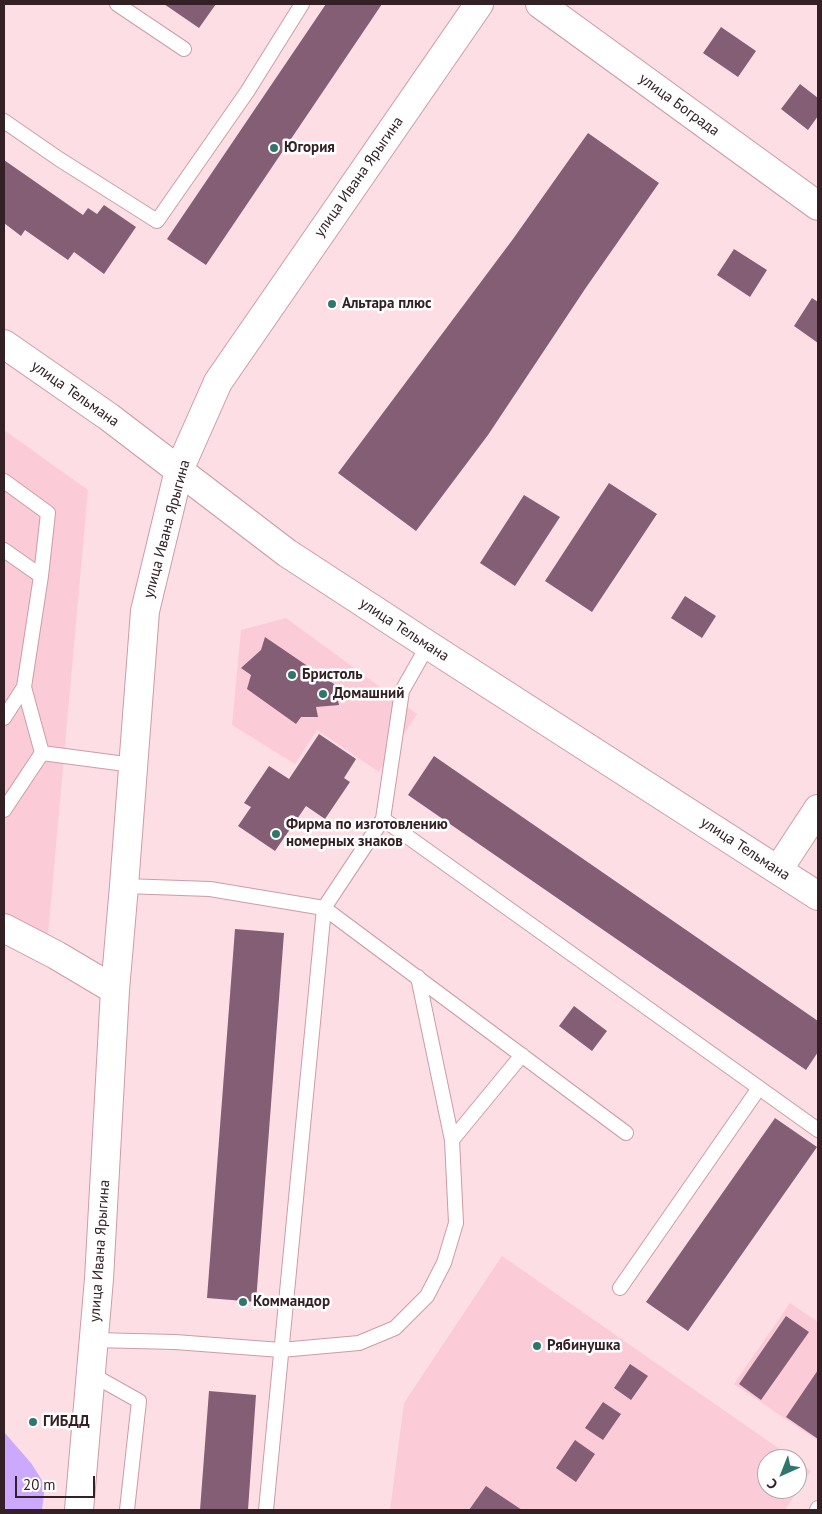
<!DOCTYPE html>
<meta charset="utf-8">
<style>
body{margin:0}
#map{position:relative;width:822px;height:1514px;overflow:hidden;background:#fddee5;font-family:"PT Sans",sans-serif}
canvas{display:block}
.frame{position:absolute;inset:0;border:5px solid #332125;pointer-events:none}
.north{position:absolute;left:757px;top:1449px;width:50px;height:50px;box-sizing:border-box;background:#fff;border:1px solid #ada6a8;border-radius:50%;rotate:224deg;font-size:14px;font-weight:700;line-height:20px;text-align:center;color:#332125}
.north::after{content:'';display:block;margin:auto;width:18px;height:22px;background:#30766c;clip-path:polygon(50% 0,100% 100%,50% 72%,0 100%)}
.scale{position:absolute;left:15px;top:1476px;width:80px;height:22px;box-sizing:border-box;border:2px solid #332125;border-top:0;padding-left:6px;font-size:15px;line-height:18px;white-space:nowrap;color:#332125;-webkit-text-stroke:4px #fff;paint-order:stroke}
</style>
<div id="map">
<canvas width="822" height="1514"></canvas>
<div class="frame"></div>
<div class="north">С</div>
<div class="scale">20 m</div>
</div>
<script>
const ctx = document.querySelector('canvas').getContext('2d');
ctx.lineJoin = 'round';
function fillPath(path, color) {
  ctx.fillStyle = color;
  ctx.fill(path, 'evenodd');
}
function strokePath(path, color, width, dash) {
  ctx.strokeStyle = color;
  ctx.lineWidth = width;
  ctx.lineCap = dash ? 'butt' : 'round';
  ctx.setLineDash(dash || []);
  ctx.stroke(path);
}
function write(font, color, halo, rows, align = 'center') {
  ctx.font = font + ' "PT Sans",sans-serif';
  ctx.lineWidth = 5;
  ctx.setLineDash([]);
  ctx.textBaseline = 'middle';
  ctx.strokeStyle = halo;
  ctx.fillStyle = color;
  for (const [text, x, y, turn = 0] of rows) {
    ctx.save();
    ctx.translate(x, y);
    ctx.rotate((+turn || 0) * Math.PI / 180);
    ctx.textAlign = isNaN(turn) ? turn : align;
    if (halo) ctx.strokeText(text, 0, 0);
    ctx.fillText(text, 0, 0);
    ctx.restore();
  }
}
const built = new Path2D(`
 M 4,430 L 88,490 L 47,945 L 4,918 Z
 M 286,618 L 417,714 L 379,772 L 317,730 L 295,764 L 232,725 L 241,630 Z
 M 502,1256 L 794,1459 L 767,1459 L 767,1489 L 797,1489 L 797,1461 L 811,1471 L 785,1510 L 390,1510 L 404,1403 Z
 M 790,1303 L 818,1322 L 818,1441 L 734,1384 Z`);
const green = new Path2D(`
 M 4,1432 L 31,1463 L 45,1485 L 42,1510 L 4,1510 Z`);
const building = new Path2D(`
 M 164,4 L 216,4 L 199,28 Z
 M 326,4 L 382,4 L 206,265 L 167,239 Z
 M 721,27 L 756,51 L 738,77 L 703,53 Z
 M 800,84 L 818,98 L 818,116 L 808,130 L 781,109 Z
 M 588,133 L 659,183 L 585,289 L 488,435 L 416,531 L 338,473 L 513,239 Z
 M 4,160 L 83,215 L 88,208 L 97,214 L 104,205 L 136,227 L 104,274 L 74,252 L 68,260 L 25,230 L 21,236 L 4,223 Z
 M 734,249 L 767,270 L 750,297 L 717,275 Z
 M 812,298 L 818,302 L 818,343 L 794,326 Z
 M 609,483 L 657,514 L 592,612 L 545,581 Z
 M 524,495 L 560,517 L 515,586 L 480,563 Z
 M 685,596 L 716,616 L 702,638 L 671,618 Z
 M 265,637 L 334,684 L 339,705 L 316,707 L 318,717 L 301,717 L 296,724 L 247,689 L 251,675 L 241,668 L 261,650 Z
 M 319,734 L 356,759 L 344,778 L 350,782 L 325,819 L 306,806 L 275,851 L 238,826 L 251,807 L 244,803 L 269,766 L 289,779 Z
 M 434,756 L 818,1021 L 818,1052 L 806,1070 L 408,795 Z
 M 235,929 L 284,933 L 256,1302 L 207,1298 Z
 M 574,1006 L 607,1031 L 592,1051 L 559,1026 Z
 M 775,1118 L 817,1147 L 688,1331 L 646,1302 Z
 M 786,1316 L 809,1332 L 761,1400 L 739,1384 Z
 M 630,1364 L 648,1376 L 631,1400 L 614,1388 Z
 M 818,1370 L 818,1439 L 786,1417 Z
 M 209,1391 L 256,1395 L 248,1510 L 200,1510 Z
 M 603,1402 L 621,1414 L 603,1440 L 585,1428 Z
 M 575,1440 L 595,1454 L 576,1482 L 556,1468 Z
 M 486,1486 L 522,1510 L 469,1510 Z`);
const service = new Path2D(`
 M 117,4 L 184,49
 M 4,121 L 59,159 L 157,221 L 247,92 L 302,4
 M 4,481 L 48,513 L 41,576 L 24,687 L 42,753 L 4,810
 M 4,550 L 41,576
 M 4,718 L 24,687
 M 42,753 L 133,765
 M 383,819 L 818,1130
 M 124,886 L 210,889 L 324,908 L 383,819 L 402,691 L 428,645
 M 324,908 L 626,1133
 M 418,977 L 452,1140
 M 620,1288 L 759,1088
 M 94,1340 L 175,1342 L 281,1350 L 359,1343 L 395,1328 L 427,1296 L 444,1263 L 456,1223 L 452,1140 L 522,1055
 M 91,1374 L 139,1401 L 127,1510
 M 266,1510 L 324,908
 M 817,1510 L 818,1508`);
const minor = new Path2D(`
 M 540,4 L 818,206
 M 4,344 L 109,417 L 287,553 L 428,645 L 818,896
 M 778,870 L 818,809
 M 4,928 L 56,955 L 115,990
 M 79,1510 L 99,1279 L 115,990 L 124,886 L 145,611 L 179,470 L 218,382 L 479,4`);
const markers = [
 [274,148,5,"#30766c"],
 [332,304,5,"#30766c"],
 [292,675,5,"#30766c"],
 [323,694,5,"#30766c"],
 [276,834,5,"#30766c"],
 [243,1302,5,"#30766c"],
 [537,1346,5,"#30766c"],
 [33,1422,5,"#30766c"]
];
const streetNames = [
 ["улица Бограда",679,105,36],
 ["улица Ивана Ярыгина",359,177,-55],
 ["улица Тельмана",75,394,35],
 ["улица Ивана Ярыгина",167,529,-75],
 ["улица Тельмана",404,630,33],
 ["улица Тельмана",745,849,33],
 ["улица Ивана Ярыгина",100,1251,-86]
];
const poiNames = [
 ["Югория",284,148],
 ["Альтара плюс",342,304],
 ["Бристоль",302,675],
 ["Домашний",333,694],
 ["Фирма по изготовлению",286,825],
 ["номерных знаков",286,842],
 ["Коммандор",253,1302],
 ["Рябинушка",547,1346],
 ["ГИБДД",43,1422]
];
fillPath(built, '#fbccd7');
fillPath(green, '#cca8fe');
fillPath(building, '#845e75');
strokePath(service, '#cc9ca7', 16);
strokePath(minor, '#cc9ca7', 30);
strokePath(service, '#fff', 14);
strokePath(minor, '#fff', 28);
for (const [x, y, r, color] of markers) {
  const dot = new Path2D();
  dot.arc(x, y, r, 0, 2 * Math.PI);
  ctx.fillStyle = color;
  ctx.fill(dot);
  strokePath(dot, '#fff', 2);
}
write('15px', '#332125', '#fff', streetNames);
write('bold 15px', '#332125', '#fff', poiNames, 'left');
</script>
